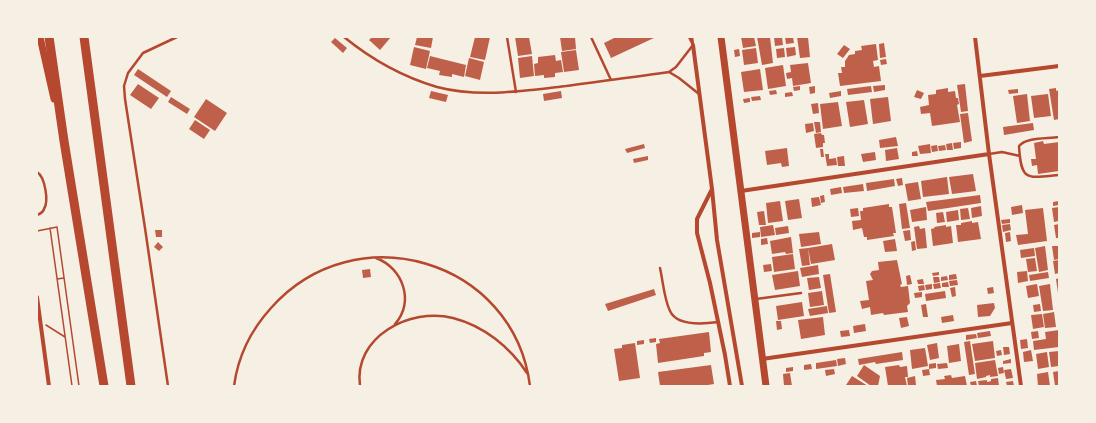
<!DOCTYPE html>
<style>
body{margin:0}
#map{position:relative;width:1096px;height:423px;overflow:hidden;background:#f6efe4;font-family:Signika,sans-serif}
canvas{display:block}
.frame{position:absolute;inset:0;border:38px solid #f6efe4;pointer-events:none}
</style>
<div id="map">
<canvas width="1096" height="423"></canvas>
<div class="frame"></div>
</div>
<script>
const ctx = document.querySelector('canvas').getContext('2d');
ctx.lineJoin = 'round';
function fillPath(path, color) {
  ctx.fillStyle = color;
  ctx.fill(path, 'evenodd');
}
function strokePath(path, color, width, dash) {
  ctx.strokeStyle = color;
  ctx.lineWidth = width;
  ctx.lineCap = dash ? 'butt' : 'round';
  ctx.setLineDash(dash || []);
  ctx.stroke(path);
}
const building = new Path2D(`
 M 372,37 L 391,37 L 380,50 L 369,40 Z
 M 417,37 L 433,37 L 431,48 L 415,45 Z
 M 475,37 L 490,37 L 485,60 L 470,57 Z
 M 515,37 L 529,37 L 532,54 L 518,56 Z
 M 560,37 L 575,37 L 576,49 L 562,51 Z
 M 616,37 L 656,37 L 611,58 L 604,43 Z
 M 741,37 L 754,37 L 756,46 L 743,48 Z
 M 757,37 L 770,37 L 773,63 L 762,65 Z
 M 774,37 L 782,37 L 783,45 L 775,46 Z
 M 785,37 L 793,37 L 794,43 L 786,44 Z
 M 797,37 L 808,37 L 810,57 L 800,58 Z
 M 335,38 L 347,48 L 343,53 L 331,42 Z
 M 884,43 L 886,57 L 880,58 L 879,44 Z
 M 876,44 L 878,60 L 873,61 L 874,67 L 879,66 L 881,81 L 840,86 L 838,73 L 842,73 L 841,67 L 845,67 L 845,61 L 849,55 L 855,54 L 855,51 L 862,50 L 861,46 Z
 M 844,45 L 850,49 L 843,58 L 837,54 Z
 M 414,47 L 430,51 L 426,69 L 410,65 Z
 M 795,47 L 796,55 L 787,57 L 786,48 Z
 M 756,48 L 758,63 L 744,65 L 742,50 Z
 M 784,48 L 785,57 L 777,58 L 776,49 Z
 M 739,49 L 740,56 L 735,57 L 734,50 Z
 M 576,50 L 579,70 L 564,72 L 561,52 Z
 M 555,55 L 556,61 L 561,60 L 563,72 L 555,73 L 555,77 L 544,78 L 544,75 L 535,76 L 534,64 L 538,63 L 538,57 Z
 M 430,56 L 466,65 L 464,77 L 452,74 L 452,77 L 439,75 L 440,71 L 427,68 Z
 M 532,56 L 534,76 L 520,78 L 518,58 Z
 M 469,58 L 484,62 L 480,80 L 465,76 Z
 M 886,59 L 887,64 L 881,65 L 880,60 Z
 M 808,63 L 811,83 L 793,86 L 792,78 L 787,79 L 786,73 L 791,72 L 790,65 Z
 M 783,65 L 786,86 L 768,89 L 765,68 Z
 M 138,69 L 171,91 L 167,97 L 134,75 Z
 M 760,69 L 763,90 L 744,92 L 741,72 Z
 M 138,84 L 159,98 L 151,109 L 130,95 Z
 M 965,84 L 968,111 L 961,112 L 957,85 Z
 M 885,85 L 885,90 L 874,92 L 873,86 Z
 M 800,86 L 800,90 L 794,91 L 793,87 Z
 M 815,86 L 815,93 L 810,94 L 809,87 Z
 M 871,86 L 872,92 L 848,95 L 847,89 Z
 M 948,88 L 948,92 L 955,91 L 956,98 L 958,98 L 959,104 L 957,105 L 960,122 L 932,126 L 930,113 L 921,114 L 920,107 L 929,105 L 928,95 L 936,94 L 936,90 Z
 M 1056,88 L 1056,91 L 1059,90 L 1059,119 L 1054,120 L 1049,89 Z
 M 1018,89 L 1018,93 L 1009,94 L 1008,90 Z
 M 776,90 L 777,94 L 770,95 L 769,91 Z
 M 917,90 L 924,93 L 921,99 L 914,97 Z
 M 431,91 L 448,95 L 446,102 L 429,98 Z
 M 561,91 L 562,98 L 544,101 L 543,94 Z
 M 841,91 L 841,96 L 830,98 L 829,93 Z
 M 792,92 L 793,96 L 785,97 L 785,93 Z
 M 1027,94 L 1030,121 L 1017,123 L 1013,96 Z
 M 1048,94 L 1051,116 L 1034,118 L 1031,96 Z
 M 760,96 L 761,100 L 752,101 L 751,97 Z
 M 171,97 L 190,109 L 187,114 L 168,102 Z
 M 888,97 L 891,121 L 873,124 L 870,99 Z
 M 750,98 L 750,102 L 744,103 L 743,99 Z
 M 206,99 L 227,113 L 215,131 L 194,117 Z
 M 864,100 L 868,124 L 850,127 L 846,102 Z
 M 838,102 L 842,126 L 823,129 L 820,104 Z
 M 818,103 L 819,113 L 813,114 L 811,104 Z
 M 968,113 L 972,141 L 964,143 L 960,114 Z
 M 195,120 L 210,130 L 204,139 L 189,129 Z
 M 814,122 L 820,122 L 821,132 L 816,133 Z
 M 813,123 L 814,131 L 806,133 L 805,124 Z
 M 1033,123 L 1034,130 L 1004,135 L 1003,127 Z
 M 821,133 L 822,135 L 824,135 L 825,143 L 823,143 L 823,147 L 816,148 L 814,134 Z
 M 896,137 L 898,146 L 880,148 L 879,140 Z
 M 1043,141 L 1044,144 L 1059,142 L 1059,171 L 1038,174 L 1037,165 L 1032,166 L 1031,159 L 1036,159 L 1034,143 Z
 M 961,142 L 961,148 L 954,149 L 953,143 Z
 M 952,143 L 953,150 L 947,150 L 946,144 Z
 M 644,144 L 645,148 L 627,153 L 625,149 Z
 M 930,144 L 931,153 L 920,154 L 918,146 Z
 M 937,145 L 938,151 L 932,152 L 931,146 Z
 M 945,145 L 946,150 L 939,151 L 938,146 Z
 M 787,148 L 789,166 L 782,167 L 781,163 L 767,165 L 765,151 Z
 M 897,148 L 899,159 L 886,161 L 885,150 Z
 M 820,149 L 823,149 L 824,157 L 821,157 Z
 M 917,151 L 918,156 L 912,156 L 912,152 Z
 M 875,152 L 876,160 L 863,162 L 861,154 Z
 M 825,154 L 829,154 L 829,159 L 836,158 L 837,165 L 827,166 Z
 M 648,156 L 648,160 L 634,163 L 633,159 Z
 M 844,156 L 845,166 L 838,166 L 837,157 Z
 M 973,174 L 976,191 L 952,194 L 949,177 Z
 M 947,177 L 949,194 L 923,197 L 921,181 Z
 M 902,178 L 903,185 L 898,186 L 896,179 Z
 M 894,179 L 895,186 L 867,191 L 866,183 Z
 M 918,182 L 921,199 L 908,201 L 905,184 Z
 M 863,184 L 864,191 L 844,193 L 843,187 Z
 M 841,187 L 842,193 L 831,195 L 830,189 Z
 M 824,195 L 825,202 L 821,203 L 820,196 Z
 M 980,195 L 981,203 L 928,211 L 926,202 Z
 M 819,197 L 821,205 L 812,207 L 811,198 Z
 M 799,199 L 802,218 L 788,220 L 785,201 Z
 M 780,201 L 783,221 L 768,223 L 766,203 Z
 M 1059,201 L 1059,205 L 1053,206 L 1053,202 Z
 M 906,203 L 910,228 L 902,229 L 899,204 Z
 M 889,204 L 889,207 L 892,207 L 896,233 L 893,233 L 894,236 L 867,240 L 867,237 L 864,237 L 862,228 L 853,230 L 852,221 L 861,220 L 860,211 L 863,211 L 863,208 Z
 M 1022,205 L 1023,213 L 1012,215 L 1011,207 Z
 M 981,206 L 982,216 L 972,218 L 971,208 Z
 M 926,207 L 927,220 L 912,222 L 910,210 Z
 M 1059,207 L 1059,221 L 1054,222 L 1052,208 Z
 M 858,208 L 859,216 L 851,217 L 850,209 Z
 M 968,208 L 970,219 L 961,220 L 960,209 Z
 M 1043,208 L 1047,241 L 1018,245 L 1016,235 L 1028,234 L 1025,210 Z
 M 958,210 L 959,220 L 947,222 L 946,212 Z
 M 764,211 L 766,225 L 759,225 L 757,212 Z
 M 943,212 L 945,222 L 937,223 L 936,213 Z
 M 1010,219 L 1010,223 L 1002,224 L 1001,220 Z
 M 972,221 L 972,223 L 978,222 L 981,239 L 958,242 L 956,225 L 961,225 L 961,223 Z
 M 1010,224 L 1011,230 L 1003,232 L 1002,225 Z
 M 1059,224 L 1059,238 L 1056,238 L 1054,225 Z
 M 773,225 L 775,235 L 761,237 L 760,227 Z
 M 946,225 L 946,227 L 951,226 L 953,243 L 933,246 L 931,229 L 935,228 L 934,227 Z
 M 788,226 L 789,233 L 776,235 L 775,228 Z
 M 919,226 L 920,229 L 925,228 L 927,248 L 917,249 L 914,227 Z
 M 155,230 L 162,230 L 162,237 L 156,237 Z
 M 910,230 L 911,240 L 905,241 L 903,231 Z
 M 760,232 L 760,237 L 752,238 L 752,233 Z
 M 819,232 L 821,244 L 801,247 L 799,234 Z
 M 1010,232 L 1011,241 L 1006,242 L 1005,233 Z
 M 791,237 L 793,253 L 786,254 L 785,252 L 772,254 L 770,241 Z
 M 767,238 L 768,244 L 761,245 L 761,239 Z
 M 895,239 L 897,251 L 885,252 L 883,241 Z
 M 915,241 L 916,250 L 912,251 L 911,242 Z
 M 158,242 L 163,247 L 159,251 L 154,247 Z
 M 832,244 L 835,260 L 811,264 L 808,248 Z
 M 1045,246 L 1048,270 L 1039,272 L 1035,248 Z
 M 1052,246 L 1058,246 L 1059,259 L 1054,260 Z
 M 808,248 L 810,265 L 802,266 L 799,249 Z
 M 1034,248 L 1035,256 L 1021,258 L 1020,250 Z
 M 793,254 L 795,269 L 774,272 L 772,257 Z
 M 1035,258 L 1037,271 L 1028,272 L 1026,259 Z
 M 897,260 L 902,284 L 900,285 L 901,287 L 908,286 L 910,303 L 907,306 L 908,312 L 884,315 L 883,313 L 871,315 L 870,307 L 862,309 L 860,301 L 869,300 L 866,281 L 873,280 L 870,274 L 872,271 L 879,270 L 878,262 Z
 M 1059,260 L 1059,273 L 1055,274 L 1053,261 Z
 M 771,264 L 772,271 L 764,272 L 763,265 Z
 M 818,265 L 819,274 L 802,277 L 800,268 Z
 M 370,269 L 371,277 L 363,278 L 362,270 Z
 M 798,271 L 800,286 L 775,290 L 772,275 Z
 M 1027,271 L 1028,281 L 1018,283 L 1017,272 Z
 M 939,272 L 939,275 L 933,276 L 932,273 Z
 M 1048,272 L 1049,278 L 1030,281 L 1029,275 Z
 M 830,274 L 836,312 L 829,313 L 823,275 Z
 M 956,274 L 957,279 L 949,280 L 949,275 Z
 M 910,275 L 912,284 L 907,285 L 906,276 Z
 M 947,276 L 948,280 L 941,281 L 941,277 Z
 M 819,277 L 821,288 L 809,290 L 807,278 Z
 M 933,277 L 939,277 L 940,282 L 934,283 Z
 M 1059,278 L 1059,293 L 1058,293 L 1056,279 Z
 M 923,279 L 924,284 L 918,284 L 917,280 Z
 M 957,280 L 958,285 L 950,286 L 949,281 Z
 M 948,282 L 949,287 L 942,287 L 942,283 Z
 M 940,283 L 941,288 L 934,289 L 933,284 Z
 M 932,284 L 932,289 L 926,290 L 925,285 Z
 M 1037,284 L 1039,296 L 1028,298 L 1026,286 Z
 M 1050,284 L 1053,310 L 1043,311 L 1039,286 Z
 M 924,285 L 925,290 L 919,291 L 918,286 Z
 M 955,287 L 956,296 L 952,297 L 950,288 Z
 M 993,287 L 994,293 L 988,294 L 987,288 Z
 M 654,289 L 656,295 L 608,311 L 605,304 Z
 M 822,291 L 824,305 L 810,307 L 808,293 Z
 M 945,291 L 946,298 L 926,301 L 925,294 Z
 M 922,292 L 922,297 L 915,298 L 914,293 Z
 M 802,302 L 804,316 L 778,320 L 776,306 Z
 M 994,303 L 995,308 L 990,316 L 978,317 L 977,305 Z
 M 926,304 L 928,317 L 923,317 L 921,305 Z
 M 1040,304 L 1041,311 L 1034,312 L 1033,305 Z
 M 827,306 L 828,313 L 810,316 L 808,309 Z
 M 1054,312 L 1056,327 L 1045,328 L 1043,314 Z
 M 1042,314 L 1044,327 L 1033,329 L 1031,315 Z
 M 953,315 L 954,321 L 942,323 L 941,317 Z
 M 823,317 L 825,335 L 801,339 L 798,320 Z
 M 907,317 L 909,326 L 901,328 L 899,318 Z
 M 776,321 L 781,321 L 782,329 L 777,330 Z
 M 865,324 L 866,331 L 854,333 L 853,326 Z
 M 849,330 L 850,336 L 841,337 L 840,331 Z
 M 1059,330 L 1059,347 L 1034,350 L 1033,341 L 1046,339 L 1045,332 Z
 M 990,331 L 991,336 L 978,338 L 977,333 Z
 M 1038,331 L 1039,338 L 1032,339 L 1031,332 Z
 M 709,332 L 711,352 L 704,353 L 704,356 L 658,363 L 656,344 L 660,343 L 659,339 Z
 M 976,334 L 977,338 L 966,340 L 966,335 Z
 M 656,338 L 656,342 L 650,343 L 649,339 Z
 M 1027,339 L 1028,348 L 1021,349 L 1020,340 Z
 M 644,340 L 644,344 L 637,345 L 637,341 Z
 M 970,341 L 975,374 L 969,375 L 964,342 Z
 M 993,341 L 995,358 L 975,361 L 972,344 Z
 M 635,343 L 640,378 L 619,381 L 614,349 L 622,348 L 622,345 Z
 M 937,343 L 939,358 L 930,360 L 927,345 Z
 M 959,344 L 961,361 L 949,363 L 947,346 Z
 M 1003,347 L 1009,347 L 1010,354 L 1004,355 Z
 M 925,348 L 928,366 L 912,369 L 910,350 Z
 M 1001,350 L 1002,355 L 997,356 L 996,351 Z
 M 1031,350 L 1033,361 L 1024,362 L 1023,352 Z
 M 1059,351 L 1059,366 L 1051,367 L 1049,352 Z
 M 902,352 L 903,360 L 876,364 L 875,362 L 859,365 L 858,359 Z
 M 1047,352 L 1049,367 L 1038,369 L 1036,354 Z
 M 845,358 L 846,364 L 838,366 L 837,359 Z
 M 1011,359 L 1011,363 L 1003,364 L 1003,361 Z
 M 836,360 L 837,366 L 816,369 L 816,363 Z
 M 995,360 L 998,376 L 990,377 L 990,375 L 986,376 L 986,377 L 977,379 L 975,363 Z
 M 936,363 L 936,368 L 929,369 L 929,364 Z
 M 947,363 L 948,368 L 938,369 L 937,364 Z
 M 811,364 L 812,369 L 804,370 L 804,365 Z
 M 711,365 L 714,384 L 702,386 L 660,386 L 658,372 Z
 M 864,365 L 880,376 L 878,386 L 871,386 L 857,376 Z
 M 899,365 L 900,367 L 907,366 L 908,377 L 905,377 L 907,386 L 888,386 L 885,367 Z
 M 793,367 L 793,371 L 786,372 L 786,368 Z
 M 1003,367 L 1004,373 L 999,374 L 998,368 Z
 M 834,369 L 835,374 L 826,376 L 825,370 Z
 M 929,369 L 930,375 L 923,376 L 922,370 Z
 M 1011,369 L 1013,378 L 1006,379 L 1004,370 Z
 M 1059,371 L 1059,386 L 1055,386 L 1053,372 Z
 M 1048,372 L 1050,386 L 1038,386 L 1037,374 Z
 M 790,373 L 792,386 L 784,386 L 783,374 Z
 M 951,375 L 952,378 L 965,376 L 967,386 L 937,386 L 936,380 L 945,379 L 944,376 Z
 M 852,376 L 868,386 L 848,386 L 846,385 Z
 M 915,376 L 916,385 L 908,386 L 907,378 Z
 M 998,378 L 999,386 L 979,386 L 978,381 L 987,380 L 987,382 L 991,381 L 991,379 Z
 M 976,381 L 977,386 L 971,386 L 970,382 Z
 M 1013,381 L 1014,386 L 1007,386 L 1006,382 Z`);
const path = new Path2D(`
 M 50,228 L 72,386
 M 37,231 L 57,227 L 79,386
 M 57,279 L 64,278
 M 46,325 L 65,337`);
const service = new Path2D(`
 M 344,37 C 371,59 403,77 437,87 C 479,98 524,91 566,86 C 601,81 635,77 669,72 L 676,67 L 693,45 L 692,37
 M 507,37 L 516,92
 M 591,37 L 611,80
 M 689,37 L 692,43
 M 669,72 L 679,78 L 699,94
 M 1059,137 C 1047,139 1027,137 1019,146 C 1021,182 1027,178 1059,175
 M 989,154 L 1002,152 L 1020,156
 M 37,172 C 45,177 49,201 44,209 C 43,212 40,214 37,215
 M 376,258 C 403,268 415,302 395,324
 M 660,268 C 663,281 664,299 670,311 C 677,326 704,324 718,322
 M 756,299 L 801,293
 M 168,386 L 145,228 L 125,99 L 124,86 L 128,73 L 143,53 L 177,37
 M 234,386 C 238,356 251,330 271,308 C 355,213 514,259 530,386
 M 360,386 C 353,337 410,307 453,318 C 484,326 510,347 527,373`);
const minor = new Path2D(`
 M 975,37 L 989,154 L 1021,386
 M 693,45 L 712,189 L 717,240 L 742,386
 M 980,76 L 1059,66
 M 712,189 L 697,219 L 697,233 L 710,283 L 725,355 L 730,386
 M 741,191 L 989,154
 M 37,297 L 49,386
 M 762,359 L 1012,323`);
const tertiary = new Path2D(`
 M 40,37 L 54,99
 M 721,37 L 766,386`);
const trunk = new Path2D(`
 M 49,37 L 64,141 L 104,386
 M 84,37 L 131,386`);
fillPath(building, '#bf614a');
strokePath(path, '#b5482f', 1.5);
strokePath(service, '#b5482f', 2.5);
strokePath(minor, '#b5482f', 4);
strokePath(tertiary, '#b5482f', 7);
strokePath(trunk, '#b5482f', 9);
</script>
